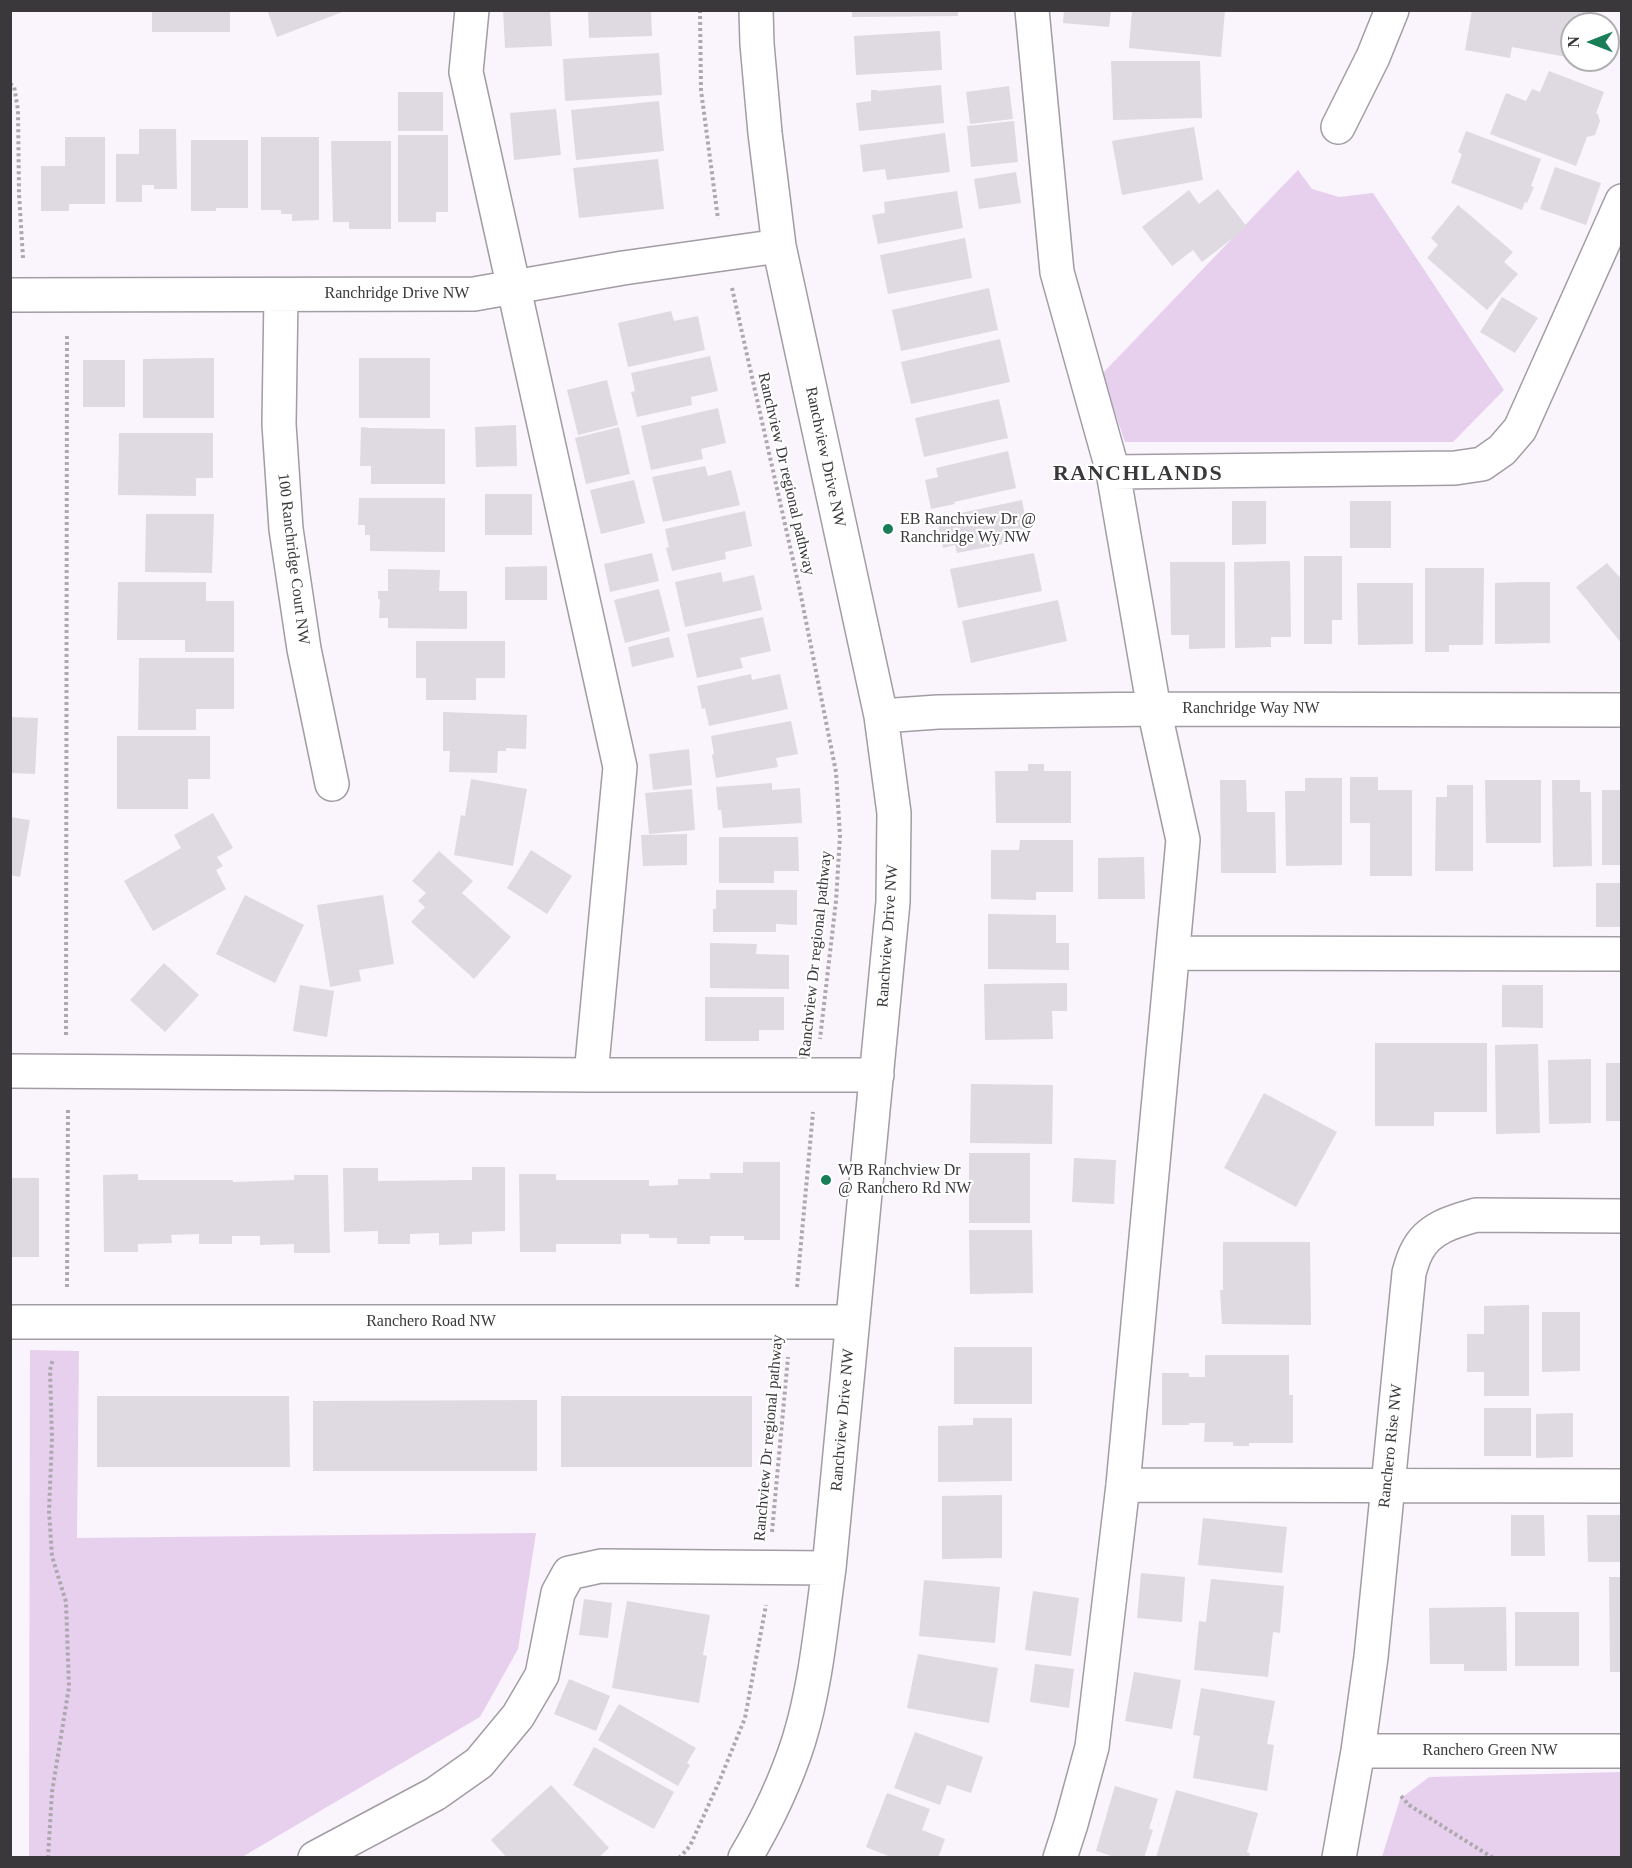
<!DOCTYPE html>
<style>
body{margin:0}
#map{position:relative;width:1632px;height:1868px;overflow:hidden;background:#faf4fc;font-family:Georgia,serif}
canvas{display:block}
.frame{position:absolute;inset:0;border:12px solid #3a383b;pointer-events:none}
.north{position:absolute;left:1560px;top:12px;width:60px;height:60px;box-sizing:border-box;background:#fff;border:2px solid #b0afb1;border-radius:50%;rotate:270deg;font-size:16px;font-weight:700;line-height:24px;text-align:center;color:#3a383b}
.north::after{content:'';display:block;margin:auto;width:21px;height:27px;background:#197e57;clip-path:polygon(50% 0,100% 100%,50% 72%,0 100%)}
</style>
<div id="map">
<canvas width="1632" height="1868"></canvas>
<div class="frame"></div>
<div class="north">N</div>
</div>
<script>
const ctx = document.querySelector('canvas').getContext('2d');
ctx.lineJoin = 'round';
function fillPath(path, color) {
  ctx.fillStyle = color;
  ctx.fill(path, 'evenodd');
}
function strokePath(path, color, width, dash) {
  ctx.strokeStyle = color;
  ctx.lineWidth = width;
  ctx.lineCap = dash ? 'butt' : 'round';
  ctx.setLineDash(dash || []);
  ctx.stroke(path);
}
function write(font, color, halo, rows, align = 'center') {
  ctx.font = font + ' Georgia,serif';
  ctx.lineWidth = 4.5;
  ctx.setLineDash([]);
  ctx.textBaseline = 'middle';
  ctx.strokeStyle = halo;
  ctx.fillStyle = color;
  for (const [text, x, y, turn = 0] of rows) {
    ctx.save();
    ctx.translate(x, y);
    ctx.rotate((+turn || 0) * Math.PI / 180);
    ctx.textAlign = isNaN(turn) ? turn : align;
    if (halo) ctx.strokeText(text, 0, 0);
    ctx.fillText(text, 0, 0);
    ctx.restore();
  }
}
const green = new Path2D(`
 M 1298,170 L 1312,189 L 1339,197 L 1373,193 L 1504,390 L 1453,442 L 1125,442 L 1102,374 Z
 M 30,1350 L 79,1351 L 77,1538 L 536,1533 L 518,1649 L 480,1717 L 242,1857 L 29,1857 Z
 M 1621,1772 L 1621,1857 L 1382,1857 L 1400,1799 L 1429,1777 Z`);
const building = new Path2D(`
 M 152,10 L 230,10 L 230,32 L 152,32 Z
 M 267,10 L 345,10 L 345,11 L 277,37 Z
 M 503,10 L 550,10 L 552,46 L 505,48 Z
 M 588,10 L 651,10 L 652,36 L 589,38 Z
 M 852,10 L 958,10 L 958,16 L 852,17 Z
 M 1064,10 L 1111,10 L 1109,27 L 1063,23 Z
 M 1132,10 L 1225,10 L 1221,57 L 1129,48 Z
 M 1472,10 L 1492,12 L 1591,10 L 1589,24 L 1572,24 L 1572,58 L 1512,47 L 1510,58 L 1465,50 Z
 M 940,31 L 942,70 L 856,75 L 854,36 Z
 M 659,53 L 662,95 L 565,101 L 563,59 Z
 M 1111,61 L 1200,61 L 1202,118 L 1113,120 Z
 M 1549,71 L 1604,92 L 1596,113 L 1598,114 L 1600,121 L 1595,135 L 1587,137 L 1576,166 L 1490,134 L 1506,93 L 1526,101 L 1532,89 L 1540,92 Z
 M 941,85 L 944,123 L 859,131 L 856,103 L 871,101 L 871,90 L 878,90 L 878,91 Z
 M 1009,86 L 1013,119 L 970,124 L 966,92 Z
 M 398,92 L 443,92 L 443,131 L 398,131 Z
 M 659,101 L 664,151 L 576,160 L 571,110 Z
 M 556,109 L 561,155 L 514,160 L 510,113 Z
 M 1014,121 L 1018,162 L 971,167 L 967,126 Z
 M 1194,127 L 1203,180 L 1122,195 L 1112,141 Z
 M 139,129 L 176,129 L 177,189 L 154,189 L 154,185 L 142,185 L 142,202 L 116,202 L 116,154 L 139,154 Z
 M 1466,131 L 1541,159 L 1531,186 L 1534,187 L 1527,203 L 1525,202 L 1522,210 L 1451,183 L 1462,154 L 1458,152 Z
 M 945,133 L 950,172 L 887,180 L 885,169 L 863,172 L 860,145 Z
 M 398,135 L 448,135 L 448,212 L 436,212 L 436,222 L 398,222 Z
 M 65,137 L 105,137 L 105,204 L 69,204 L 69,211 L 41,211 L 41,166 L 65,166 Z
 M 261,137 L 319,137 L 319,220 L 292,221 L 292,214 L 281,214 L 281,210 L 261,210 Z
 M 191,140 L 248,140 L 248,208 L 216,208 L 216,211 L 191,211 Z
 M 331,141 L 391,141 L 391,229 L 349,229 L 349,222 L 333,222 Z
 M 658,159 L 664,209 L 579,218 L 573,168 Z
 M 1555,167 L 1601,183 L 1586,225 L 1540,209 Z
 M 1016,172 L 1021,203 L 979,209 L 974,179 Z
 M 1218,189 L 1247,227 L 1202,262 L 1193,250 L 1172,266 L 1142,227 L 1189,190 L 1199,204 Z
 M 957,191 L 963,228 L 878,244 L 872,215 L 885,213 L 884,202 Z
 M 1458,205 L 1513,252 L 1504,262 L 1518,274 L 1487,310 L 1427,258 L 1438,245 L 1431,238 Z
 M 965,238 L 972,278 L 888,294 L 880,255 Z
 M 989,288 L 998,330 L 901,351 L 892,310 Z
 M 1502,297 L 1538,318 L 1515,353 L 1480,332 Z
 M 671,311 L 674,321 L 698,316 L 705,350 L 628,367 L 618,323 Z
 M 1000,339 L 1010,382 L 911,404 L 901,362 Z
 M 710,356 L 718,391 L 691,397 L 692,405 L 637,417 L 631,392 L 635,391 L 631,373 Z
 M 214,358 L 214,418 L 143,418 L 143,359 Z
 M 359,358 L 430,358 L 430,418 L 359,418 Z
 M 83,360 L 125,360 L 125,407 L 83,407 Z
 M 607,380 L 618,425 L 578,435 L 567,390 Z
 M 999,399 L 1008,438 L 924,457 L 915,418 Z
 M 718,408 L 726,443 L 701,449 L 703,459 L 651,470 L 641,426 Z
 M 516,425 L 517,466 L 476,467 L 475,427 Z
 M 361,427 L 370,428 L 445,429 L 445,484 L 371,484 L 371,466 L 360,466 Z
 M 619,427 L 630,474 L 586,484 L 575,438 Z
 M 119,433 L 213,433 L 213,478 L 196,478 L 196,496 L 118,495 Z
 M 1008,451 L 1016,488 L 954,502 L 955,504 L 931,509 L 925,480 L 938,477 L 936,468 Z
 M 705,466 L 708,476 L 731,470 L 740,505 L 663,522 L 652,477 Z
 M 634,480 L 645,523 L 601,534 L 590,490 Z
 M 485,494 L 532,494 L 532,535 L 485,535 Z
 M 359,498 L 445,498 L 445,552 L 370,551 L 370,535 L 365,535 L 365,525 L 358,525 Z
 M 1022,500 L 1029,539 L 957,553 L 955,545 L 943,548 L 937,518 Z
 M 1232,501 L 1266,501 L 1266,544 L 1232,545 Z
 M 1350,501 L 1391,501 L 1391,548 L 1350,548 Z
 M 745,511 L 752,546 L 725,552 L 726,559 L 672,571 L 666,548 L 669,547 L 665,529 Z
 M 146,514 L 214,514 L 212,573 L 145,572 Z
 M 652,553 L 659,581 L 610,592 L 604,564 Z
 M 1034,553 L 1042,591 L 958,608 L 950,569 Z
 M 1304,556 L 1342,556 L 1342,620 L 1332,620 L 1332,644 L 1304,644 Z
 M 1290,561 L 1291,637 L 1271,637 L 1271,647 L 1235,648 L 1234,562 Z
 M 1170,562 L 1225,562 L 1225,648 L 1189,649 L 1189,635 L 1171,635 Z
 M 1607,563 L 1622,580 L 1622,644 L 1576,587 Z
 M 547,566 L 547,600 L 505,600 L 505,567 Z
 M 1425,568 L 1484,568 L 1483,645 L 1449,645 L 1449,652 L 1425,652 Z
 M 388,569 L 440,570 L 439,591 L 467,591 L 467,629 L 388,628 L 388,618 L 379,618 L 380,599 L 378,599 L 378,591 L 388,591 Z
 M 721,572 L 723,582 L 754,575 L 762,610 L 685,627 L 675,582 Z
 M 118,582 L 206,582 L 206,601 L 234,601 L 234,652 L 185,652 L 185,640 L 117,640 Z
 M 1520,582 L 1550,582 L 1550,643 L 1495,644 L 1495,583 Z
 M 1357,583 L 1413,583 L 1413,644 L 1358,645 Z
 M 659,589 L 670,631 L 625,643 L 614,600 Z
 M 1058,600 L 1067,641 L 971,663 L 962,621 Z
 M 763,617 L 771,651 L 740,658 L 743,668 L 697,678 L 687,634 Z
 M 669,637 L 674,657 L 632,667 L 628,647 Z
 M 416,641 L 505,641 L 505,678 L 476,678 L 476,700 L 426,700 L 426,678 L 416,678 Z
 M 139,658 L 234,658 L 234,709 L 196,709 L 196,730 L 138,730 Z
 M 751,674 L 752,680 L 780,674 L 788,709 L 709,726 L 705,708 L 702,709 L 697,686 Z
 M 443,712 L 527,715 L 526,749 L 506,748 L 506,751 L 498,751 L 497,773 L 449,772 L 450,751 L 443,751 Z
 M 10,717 L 38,718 L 35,774 L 10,773 Z
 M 791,721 L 798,754 L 776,758 L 778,767 L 716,778 L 712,755 L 714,754 L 711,736 Z
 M 117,736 L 210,736 L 210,779 L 188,779 L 188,809 L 117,809 Z
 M 689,749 L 692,785 L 653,790 L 649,754 Z
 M 1028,764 L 1044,764 L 1044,771 L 1071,771 L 1071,823 L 996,823 L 995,771 L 1028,771 Z
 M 1350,777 L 1378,777 L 1378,790 L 1412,790 L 1412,876 L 1370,876 L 1370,823 L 1350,823 Z
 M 1305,778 L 1342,778 L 1342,865 L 1286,866 L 1285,791 L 1305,791 Z
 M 471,779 L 527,789 L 513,866 L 454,855 L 461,815 L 465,816 Z
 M 1220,780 L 1246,780 L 1247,812 L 1275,812 L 1276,873 L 1221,873 Z
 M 1485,780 L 1541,780 L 1541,843 L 1486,843 Z
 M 1552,780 L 1580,780 L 1580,792 L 1591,792 L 1592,866 L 1553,867 Z
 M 772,783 L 772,790 L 800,788 L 802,823 L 723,828 L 721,810 L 718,810 L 716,787 Z
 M 1447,785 L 1473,785 L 1473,871 L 1435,871 L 1436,797 L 1447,797 Z
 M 692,789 L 695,830 L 649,834 L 645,793 Z
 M 1602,790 L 1622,790 L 1622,865 L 1602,865 Z
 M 213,813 L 233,848 L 217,857 L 223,866 L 216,870 L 226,889 L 153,931 L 124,881 L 181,848 L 174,835 Z
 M 10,817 L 30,820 L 20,877 L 10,875 Z
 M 687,834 L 687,865 L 643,866 L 641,835 Z
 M 719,837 L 798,837 L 799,871 L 774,871 L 774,883 L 719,883 Z
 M 1020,840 L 1073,840 L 1073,892 L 1036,892 L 1036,900 L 991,899 L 991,850 L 1019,850 Z
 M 531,850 L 572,876 L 547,914 L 507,888 Z
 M 439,851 L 473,881 L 462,893 L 511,937 L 474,979 L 411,922 L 425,907 L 418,901 L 426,893 L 412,881 Z
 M 1144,857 L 1145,899 L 1098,899 L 1098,858 Z
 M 1596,883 L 1622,883 L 1622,927 L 1596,927 Z
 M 716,890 L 797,890 L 797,925 L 776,924 L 776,932 L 713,932 L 713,909 L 716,909 Z
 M 245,895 L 304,925 L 275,983 L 216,954 Z
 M 383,895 L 394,964 L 359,970 L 361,981 L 330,987 L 317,905 Z
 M 988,914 L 1056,915 L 1056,943 L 1069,943 L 1069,970 L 988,969 Z
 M 710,943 L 757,944 L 756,954 L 789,955 L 789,989 L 710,988 Z
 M 164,963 L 199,995 L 165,1032 L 130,1000 Z
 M 1067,983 L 1067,1011 L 1052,1011 L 1053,1039 L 985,1040 L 984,984 Z
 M 300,985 L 334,991 L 327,1037 L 293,1031 Z
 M 1502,985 L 1543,985 L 1543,1028 L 1502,1027 Z
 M 705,997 L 784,997 L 784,1030 L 759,1030 L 759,1041 L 705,1041 Z
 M 1375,1043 L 1487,1043 L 1487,1112 L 1434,1112 L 1434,1126 L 1375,1126 Z
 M 1538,1044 L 1540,1133 L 1496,1134 L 1495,1045 Z
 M 1591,1059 L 1591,1123 L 1549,1124 L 1548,1060 Z
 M 1606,1063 L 1622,1063 L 1622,1121 L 1606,1121 Z
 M 971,1084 L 1053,1085 L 1052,1144 L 970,1143 Z
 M 1264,1093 L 1337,1132 L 1296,1207 L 1224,1168 Z
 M 969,1153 L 1030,1153 L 1030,1223 L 969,1223 Z
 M 1074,1158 L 1116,1160 L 1114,1204 L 1072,1202 Z
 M 743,1162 L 780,1162 L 780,1240 L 744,1240 L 744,1236 L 710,1236 L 710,1244 L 677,1244 L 677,1238 L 649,1238 L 649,1234 L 621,1234 L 621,1244 L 556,1244 L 556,1252 L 520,1252 L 519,1174 L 556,1174 L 556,1180 L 649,1180 L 649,1186 L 678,1185 L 678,1179 L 710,1179 L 710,1173 L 743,1173 Z
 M 472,1167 L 505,1167 L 505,1231 L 472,1232 L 472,1244 L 439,1245 L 439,1233 L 410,1234 L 410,1244 L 378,1244 L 378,1231 L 344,1232 L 343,1168 L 378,1168 L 378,1181 L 472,1180 Z
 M 138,1174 L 138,1180 L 233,1180 L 233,1182 L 294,1180 L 294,1175 L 328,1175 L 330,1253 L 294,1253 L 294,1244 L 260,1245 L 260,1236 L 232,1236 L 232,1244 L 199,1244 L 199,1234 L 171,1235 L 172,1243 L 138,1244 L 138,1252 L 104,1252 L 103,1175 Z
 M 10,1178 L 39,1178 L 39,1257 L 10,1257 Z
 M 969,1230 L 1032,1230 L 1033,1293 L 970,1294 Z
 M 1223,1242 L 1310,1242 L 1311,1325 L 1222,1324 L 1220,1290 L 1223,1290 Z
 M 1529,1305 L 1529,1396 L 1484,1396 L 1484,1372 L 1467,1372 L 1467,1334 L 1484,1334 L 1484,1306 Z
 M 1542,1312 L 1580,1312 L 1580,1371 L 1542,1372 Z
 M 954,1347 L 1032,1347 L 1032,1404 L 954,1404 Z
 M 1205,1355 L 1289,1355 L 1289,1395 L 1293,1395 L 1293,1443 L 1249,1443 L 1249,1446 L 1233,1446 L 1233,1442 L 1204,1442 L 1205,1423 L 1189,1423 L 1189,1425 L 1162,1425 L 1162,1373 L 1189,1373 L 1189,1377 L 1205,1377 Z
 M 97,1396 L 289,1396 L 290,1467 L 97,1467 Z
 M 561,1396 L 752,1396 L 752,1467 L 561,1467 Z
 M 537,1400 L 537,1471 L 313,1471 L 313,1401 Z
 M 1484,1408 L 1531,1408 L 1531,1456 L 1484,1456 Z
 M 1573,1413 L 1573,1457 L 1536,1458 L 1536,1414 Z
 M 973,1418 L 1012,1418 L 1012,1481 L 938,1482 L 938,1426 L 973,1425 Z
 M 1002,1495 L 1002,1558 L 942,1559 L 942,1496 Z
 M 1511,1515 L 1544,1515 L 1545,1556 L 1511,1556 Z
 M 1587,1515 L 1622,1515 L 1622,1562 L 1588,1562 Z
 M 1203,1518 L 1287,1527 L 1282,1573 L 1198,1565 Z
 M 1141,1573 L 1185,1577 L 1182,1622 L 1137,1618 Z
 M 1609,1577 L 1622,1577 L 1622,1672 L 1610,1672 Z
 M 1211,1579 L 1284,1586 L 1280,1633 L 1273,1632 L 1268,1677 L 1194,1670 L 1199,1621 L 1206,1622 Z
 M 924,1580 L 1000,1587 L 995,1643 L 919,1636 Z
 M 1033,1591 L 1079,1598 L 1071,1656 L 1025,1650 Z
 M 584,1599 L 612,1603 L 608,1638 L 579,1635 Z
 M 627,1601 L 710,1615 L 703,1655 L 707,1656 L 699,1703 L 612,1688 Z
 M 1498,1607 L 1506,1607 L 1507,1671 L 1464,1671 L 1464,1664 L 1430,1664 L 1429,1608 Z
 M 1515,1612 L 1579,1612 L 1579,1666 L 1515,1666 Z
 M 918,1654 L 998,1668 L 989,1723 L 907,1708 Z
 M 1035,1664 L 1074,1669 L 1069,1708 L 1030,1702 Z
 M 1134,1672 L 1181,1680 L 1172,1729 L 1125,1721 Z
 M 569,1679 L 610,1696 L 596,1731 L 554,1714 Z
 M 1201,1688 L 1275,1701 L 1267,1744 L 1274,1745 L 1267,1791 L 1193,1778 L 1200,1736 L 1193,1735 Z
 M 619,1704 L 696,1748 L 687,1763 L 690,1765 L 678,1786 L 598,1740 Z
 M 915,1732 L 983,1757 L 971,1793 L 947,1785 L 940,1805 L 894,1788 Z
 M 594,1747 L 674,1792 L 654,1829 L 573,1785 Z
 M 551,1785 L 609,1848 L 598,1858 L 507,1858 L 491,1840 Z
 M 1115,1786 L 1158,1799 L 1149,1829 L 1153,1830 L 1144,1858 L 1118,1858 L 1096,1851 Z
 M 1176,1790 L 1258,1813 L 1247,1852 L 1250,1853 L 1249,1858 L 1156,1858 Z
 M 887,1793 L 930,1809 L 922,1830 L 945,1839 L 938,1858 L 893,1858 L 866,1847 Z`);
const path = new Path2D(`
 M 700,10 L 701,90 L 718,219
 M 10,84 L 14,86 L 18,110 L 19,194 L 23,258
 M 732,288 L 800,591 L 836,772 L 840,836 L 836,901 L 820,1039
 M 66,1035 L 67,333
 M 67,1287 L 68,1108
 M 797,1287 L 813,1112
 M 772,1532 L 788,1357
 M 1401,1796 L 1409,1805 L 1493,1858
 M 48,1858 L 52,1792 L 69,1687 L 66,1602 L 52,1556 L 49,1511 L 52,1438 L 50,1370 L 53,1359
 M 679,1858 L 690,1846 L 719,1782 L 745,1718 L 766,1605`);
const minor = new Path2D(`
 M 472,10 L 466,72 L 620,767 L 591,1075
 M 1032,10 L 1057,272 L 1113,472 L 1154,709 L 1183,840 L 1123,1485 L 1092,1747 L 1071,1824 L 1060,1858
 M 1338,127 L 1373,57 L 1392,10
 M 10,295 L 474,294 L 623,268 L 779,246
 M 281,295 L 279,424 L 286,529 L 304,649 L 332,784
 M 1113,472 L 1455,468 L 1482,464 L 1502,450 L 1520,429 L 1622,201
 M 881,716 L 938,712 L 1154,709 L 1622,710
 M 1173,953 L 1622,954
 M 10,1071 L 591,1075 L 877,1075
 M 10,1322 L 852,1322
 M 1123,1485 L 1622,1486
 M 1358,1751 L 1622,1751
 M 315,1858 L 435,1794 L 479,1763 L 518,1716 L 542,1675 L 558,1593 L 569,1573 L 601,1566 L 829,1568
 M 745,1858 C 767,1821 786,1781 799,1740 C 816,1685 821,1625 829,1568 L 893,902 L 894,813 L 881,716 L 779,246 L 765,133 L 757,44 L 756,10
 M 1339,1858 L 1358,1751 L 1371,1657 L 1409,1273 C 1411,1266 1413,1258 1417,1251 C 1428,1228 1454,1221 1476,1215 L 1622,1216`);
const markers = [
 [888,529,6,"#197e57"],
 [826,1180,6,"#197e57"]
];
const streetNames = [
 ["Ranchridge Drive NW",397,294],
 ["Ranchview Drive NW",825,457,78],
 ["Ranchview Dr regional pathway",786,474,77],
 ["100 Ranchridge Court NW",293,559,83],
 ["Ranchridge Way NW",1251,709],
 ["Ranchview Drive NW",888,936,-86],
 ["Ranchview Dr regional pathway",816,954,-84],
 ["Ranchero Road NW",431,1322],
 ["Ranchview Drive NW",843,1420,-85],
 ["Ranchview Dr regional pathway",769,1438,-85],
 ["Ranchero Rise NW",1391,1446,-84],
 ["Ranchero Green NW",1490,1751]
];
const poiNames = [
 ["EB Ranchview Dr @",900,520],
 ["Ranchridge Wy NW",900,538],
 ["WB Ranchview Dr",838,1171],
 ["@ Ranchero Rd NW",838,1189]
];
const districtNames = [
 ["RANCHLANDS",1138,474]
];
fillPath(green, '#e7d0ed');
fillPath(building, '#dfd9e1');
strokePath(minor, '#a29ca4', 36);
strokePath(path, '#ada8ae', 4, [3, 3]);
strokePath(minor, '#fff', 33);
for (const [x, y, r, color] of markers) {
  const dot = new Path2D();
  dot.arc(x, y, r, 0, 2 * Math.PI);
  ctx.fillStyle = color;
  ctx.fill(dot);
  strokePath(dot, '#fff', 2);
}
write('16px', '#3a383b', '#fff', streetNames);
write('16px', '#3a383b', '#fff', poiNames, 'left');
ctx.letterSpacing = '1.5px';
write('bold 22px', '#3a383b', '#fff', districtNames);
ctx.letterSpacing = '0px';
</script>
